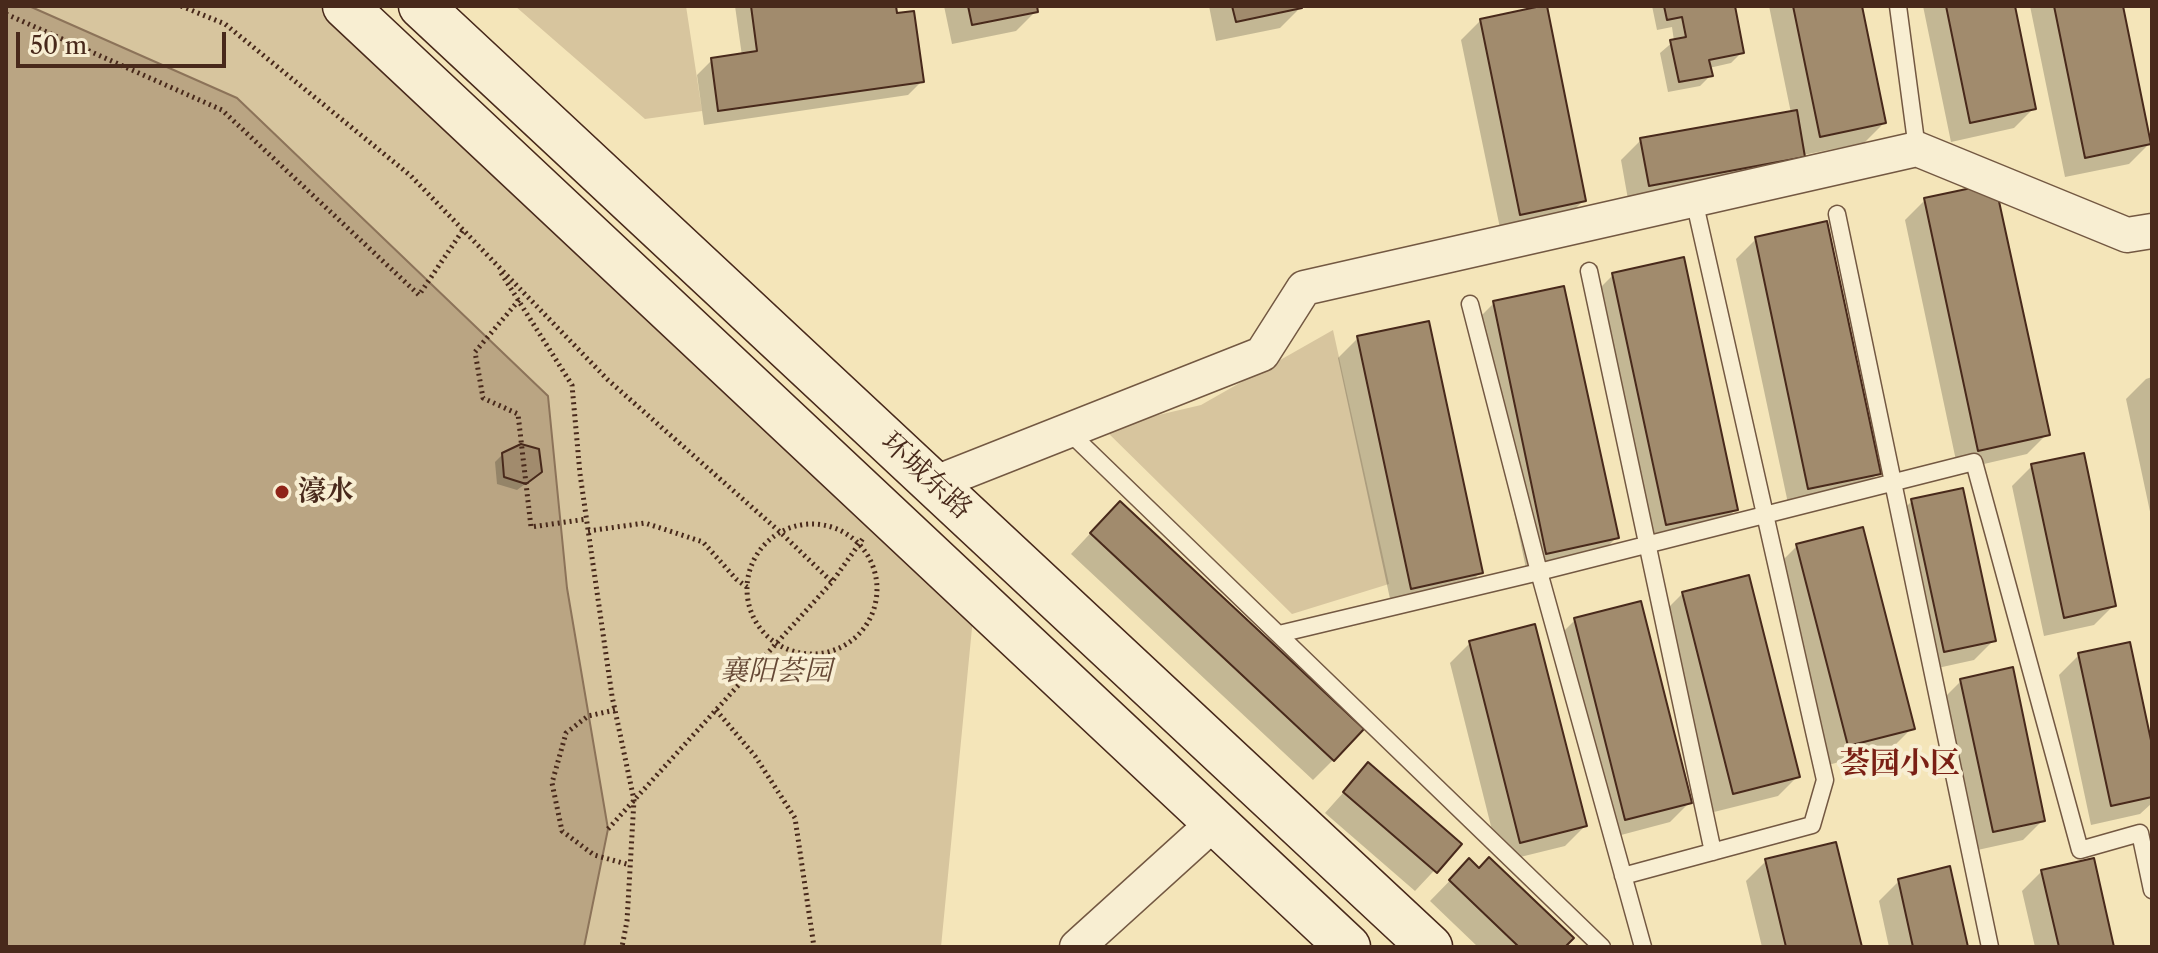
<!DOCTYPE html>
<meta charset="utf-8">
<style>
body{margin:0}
#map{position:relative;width:2158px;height:953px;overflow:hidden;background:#f4e5b9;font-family:"Libre Caslon Text",serif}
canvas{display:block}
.frame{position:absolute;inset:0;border:8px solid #48291b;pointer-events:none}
.scale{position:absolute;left:16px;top:32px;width:210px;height:36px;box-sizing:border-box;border:4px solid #48291b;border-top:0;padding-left:10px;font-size:24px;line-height:28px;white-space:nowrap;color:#48291b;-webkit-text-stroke:6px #f8eed2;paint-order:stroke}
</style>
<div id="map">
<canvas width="2158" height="953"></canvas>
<div class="frame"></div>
<div class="scale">50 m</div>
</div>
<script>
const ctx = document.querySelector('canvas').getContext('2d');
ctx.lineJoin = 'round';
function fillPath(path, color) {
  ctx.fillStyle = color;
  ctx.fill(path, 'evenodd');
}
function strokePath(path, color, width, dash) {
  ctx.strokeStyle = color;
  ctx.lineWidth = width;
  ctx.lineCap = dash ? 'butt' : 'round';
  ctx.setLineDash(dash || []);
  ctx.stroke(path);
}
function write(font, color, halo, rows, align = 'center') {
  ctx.font = font + ' "Libre Caslon Text","Noto Serif SC",serif';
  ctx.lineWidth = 8;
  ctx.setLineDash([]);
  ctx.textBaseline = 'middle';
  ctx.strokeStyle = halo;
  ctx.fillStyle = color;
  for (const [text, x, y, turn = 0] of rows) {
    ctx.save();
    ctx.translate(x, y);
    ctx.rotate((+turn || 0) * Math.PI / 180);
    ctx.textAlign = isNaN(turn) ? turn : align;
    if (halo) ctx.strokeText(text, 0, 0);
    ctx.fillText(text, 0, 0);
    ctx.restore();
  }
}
const green = new Path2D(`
 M 29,6 L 345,6 L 975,597 L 941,947 L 584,947 L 607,829 L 567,588 L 548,396 L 237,98 Z
 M 515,6 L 686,6 L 702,111 L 645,119 Z
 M 1333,330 L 1389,584 L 1292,614 L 1103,428 L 1201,405 Z`);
const water = new Path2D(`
 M 6,6 L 29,6 L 237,98 L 548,396 L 567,588 L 608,829 L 584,947 L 6,947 Z`);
const shadow = new Path2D(`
 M 735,6 L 894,6 L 922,81 L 908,95 L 704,125 L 697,75 L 712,60 L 742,56 Z
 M 944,6 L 1035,6 L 1036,11 L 1016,31 L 952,44 Z
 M 1209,6 L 1300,6 L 1300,8 L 1280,28 L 1216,41 Z
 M 1652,6 L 1733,6 L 1742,52 L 1731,63 L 1709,68 L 1711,75 L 1700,86 L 1668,92 L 1660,53 L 1674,41 L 1672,27 L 1657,30 Z
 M 1769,6 L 1860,6 L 1884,123 L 1864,143 L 1803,155 L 1783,177 L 1629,205 L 1621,160 L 1641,140 L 1791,113 Z
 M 1923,6 L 2013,6 L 2034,108 L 2014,128 L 1951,142 Z
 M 2030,6 L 2121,6 L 2149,144 L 2129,164 L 2065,177 Z
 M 1481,20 L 1584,200 L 1564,220 L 1501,233 L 1461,40 Z
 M 1925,200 L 2047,434 L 2027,454 L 1958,470 L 1905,220 Z
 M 1756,239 L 1878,473 L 1858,493 L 1789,508 L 1736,259 Z
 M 1613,275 L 1736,509 L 1716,529 L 1646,544 L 1593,295 Z
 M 1494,303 L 1616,538 L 1596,558 L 1527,573 L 1474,323 Z
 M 1358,338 L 1481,572 L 1461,592 L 1392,608 L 1338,358 Z
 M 2152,377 L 2152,521 L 2126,399 L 2146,379 Z
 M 503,454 L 532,479 L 517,490 L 497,484 L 495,462 Z
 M 2032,466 L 2114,605 L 2094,625 L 2044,636 L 2012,486 Z
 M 1912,501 L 1994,640 L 1974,660 L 1924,671 L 1892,521 Z
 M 1100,523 L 1333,760 L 1313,780 L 1071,554 Z
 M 1797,546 L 1912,728 L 1892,748 L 1828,765 L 1777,566 Z
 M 1683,593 L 1798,776 L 1778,796 L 1714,812 L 1663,613 Z
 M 1575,620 L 1690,802 L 1670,822 L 1606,839 L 1555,640 Z
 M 1470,643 L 1585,826 L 1565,846 L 1500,862 L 1450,663 Z
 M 2079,655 L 2152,755 L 2152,803 L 2140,814 L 2091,825 L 2059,675 Z
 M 1961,681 L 2043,820 L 2023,840 L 1973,851 L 1941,701 Z
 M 1368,765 L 1459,844 L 1415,891 L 1325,813 Z
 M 1469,861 L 1562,947 L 1478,947 L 1430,901 Z
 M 1766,861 L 1860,947 L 1762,947 L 1746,881 Z
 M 2042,871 L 2112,947 L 2035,947 L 2022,891 Z
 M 1899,881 L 1966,947 L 1889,947 L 1879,901 Z`);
const building = new Path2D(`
 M 751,6 L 896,6 L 897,13 L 914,11 L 924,82 L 718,111 L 711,58 L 757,51 Z
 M 968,6 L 1037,6 L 1038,12 L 972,25 Z
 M 1232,6 L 1302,6 L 1302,8 L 1236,22 Z
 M 1541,6 L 1547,6 L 1586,201 L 1520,215 L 1480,19 Z
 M 1664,6 L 1735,6 L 1744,53 L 1709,60 L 1713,76 L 1679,82 L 1670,40 L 1686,37 L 1682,17 L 1667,20 Z
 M 1793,6 L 1862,6 L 1886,123 L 1820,137 Z
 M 1946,6 L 2015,6 L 2036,109 L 1970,123 Z
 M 2054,6 L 2123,6 L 2151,144 L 2085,158 Z
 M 1797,110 L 1805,157 L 1649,186 L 1640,138 Z
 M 1995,183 L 2050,435 L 1978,451 L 1924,198 Z
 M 1827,221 L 1881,474 L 1808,489 L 1755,237 Z
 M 1684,257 L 1738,510 L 1666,525 L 1612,273 Z
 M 1564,286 L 1619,538 L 1546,554 L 1493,301 Z
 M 1429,321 L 1483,573 L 1411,589 L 1357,336 Z
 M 521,444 L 539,449 L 542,472 L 526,484 L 504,477 L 502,453 Z
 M 2084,453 L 2116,606 L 2064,618 L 2031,464 Z
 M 1963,488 L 1996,641 L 1944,652 L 1911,499 Z
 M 1120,501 L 1364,729 L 1334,761 L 1090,533 Z
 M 1863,527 L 1915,729 L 1848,746 L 1796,544 Z
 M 1749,575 L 1800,777 L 1733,794 L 1682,592 Z
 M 1641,601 L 1692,803 L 1625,820 L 1574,618 Z
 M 1535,624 L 1587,826 L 1520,843 L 1469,641 Z
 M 2130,642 L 2152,745 L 2152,797 L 2111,806 L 2078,653 Z
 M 2013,667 L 2045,821 L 1993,832 L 1960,679 Z
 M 1368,762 L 1462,844 L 1437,873 L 1343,792 Z
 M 1836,842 L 1862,947 L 1786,947 L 1765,859 Z
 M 1489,857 L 1574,938 L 1565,947 L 1519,947 L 1449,880 L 1469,858 L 1479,868 Z
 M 2094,858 L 2114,947 L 2059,947 L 2041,870 Z
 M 1950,866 L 1968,947 L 1913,947 L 1898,879 Z`);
const path = new Path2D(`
 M 181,6 L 225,24 L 411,176 L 608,380 L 780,532 L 832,582
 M 6,14 L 222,110 L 419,295 L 463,230
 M 501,273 L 572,385 L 580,474 L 612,696 L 634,800 L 627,921 L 622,947
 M 519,300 L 475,352 L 483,398 L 518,414 L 531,527 L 587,519
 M747 589a65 65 0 1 1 130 0a65 65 0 1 1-130 0Z
 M 588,531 L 645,523 L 703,542 L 736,579 L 747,587
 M 615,710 L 588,716 L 566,733 L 552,783 L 562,831 L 594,855 L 630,865
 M 716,710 L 755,756 L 795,818 L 814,947
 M 608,829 L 832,582 L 864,537`);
const lane = new Path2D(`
 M 1898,6 L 1917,149
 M 1837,214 L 1990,947
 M 1589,271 L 1713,852
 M 1470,304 L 1539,572 L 1643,947
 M 1068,431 L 1602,947
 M 1279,634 L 1539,572 L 1974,462 L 2080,850 L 2140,833 L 2152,890
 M 1623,876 L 1812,825 L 1825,780 L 1694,200`);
const street = new Path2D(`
 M 933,484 L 1262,354 L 1304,288 L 1917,149 L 2127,235 L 2152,231
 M 1077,947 L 1215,822`);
const secondary = new Path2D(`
 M 345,6 L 1348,947
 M 421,6 L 1430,947`);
const markers = [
 [282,492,8,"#8f2418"]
];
const streetNames = [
 ["环城东路",926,476,43]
];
const poiNames = [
 ["濠水",298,492]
];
const parkNames = [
 ["襄阳荟园",776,672]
];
const neighbourhoodNames = [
 ["荟园小区",1900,764]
];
fillPath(green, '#d7c59e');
fillPath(water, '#baa583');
strokePath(water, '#8c7359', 2);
fillPath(shadow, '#0003');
fillPath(building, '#a18b6d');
strokePath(building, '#48291b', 2);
strokePath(lane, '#735842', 19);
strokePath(street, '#735842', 37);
strokePath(secondary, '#48291b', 47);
strokePath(path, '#48291b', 5, [2, 4]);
strokePath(lane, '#f8eed2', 16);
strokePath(street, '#f8eed2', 34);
strokePath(secondary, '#f8eed2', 44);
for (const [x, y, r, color] of markers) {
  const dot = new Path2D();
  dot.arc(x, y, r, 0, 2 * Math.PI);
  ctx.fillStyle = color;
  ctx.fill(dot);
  strokePath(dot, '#f8eed2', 3);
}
write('28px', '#48291b', '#f8eed2', streetNames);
write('bold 28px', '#48291b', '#f8eed2', poiNames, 'left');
write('italic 28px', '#654835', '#f8eed2', parkNames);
write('bold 30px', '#7a1f14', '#f8eed2', neighbourhoodNames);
</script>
